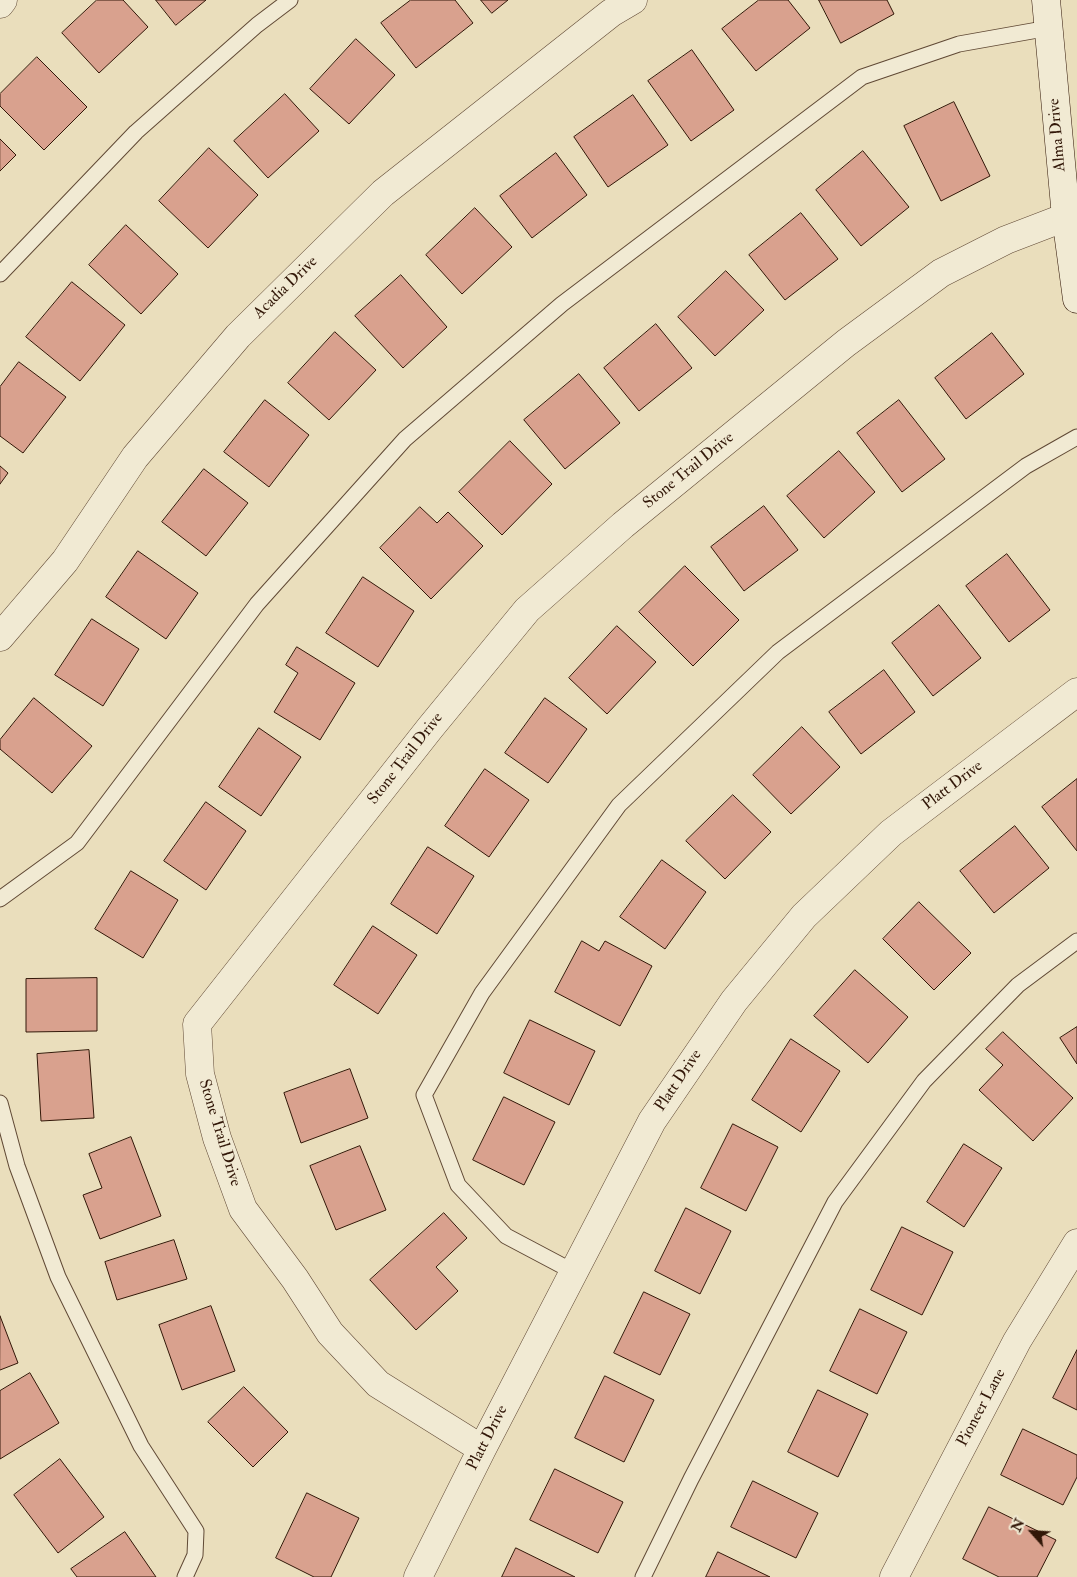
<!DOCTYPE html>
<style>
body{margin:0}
#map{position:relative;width:1077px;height:1577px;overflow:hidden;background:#eadebc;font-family:"IM FELL Double Pica",serif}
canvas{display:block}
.north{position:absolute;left:1007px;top:1507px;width:50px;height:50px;-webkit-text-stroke:4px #f1ead3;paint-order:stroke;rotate:296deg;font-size:14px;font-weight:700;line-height:20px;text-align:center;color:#321708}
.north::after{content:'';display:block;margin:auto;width:18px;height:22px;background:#321708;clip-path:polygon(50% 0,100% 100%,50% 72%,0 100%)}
</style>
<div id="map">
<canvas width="1077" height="1577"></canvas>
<div class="north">N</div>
</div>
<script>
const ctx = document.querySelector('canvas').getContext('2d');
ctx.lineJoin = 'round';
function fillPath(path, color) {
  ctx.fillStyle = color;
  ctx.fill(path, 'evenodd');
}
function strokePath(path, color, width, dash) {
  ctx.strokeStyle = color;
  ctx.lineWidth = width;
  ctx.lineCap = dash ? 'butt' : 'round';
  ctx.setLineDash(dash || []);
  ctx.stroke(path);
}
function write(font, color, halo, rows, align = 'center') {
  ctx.font = font + ' "IM FELL Double Pica",serif';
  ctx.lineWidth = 4;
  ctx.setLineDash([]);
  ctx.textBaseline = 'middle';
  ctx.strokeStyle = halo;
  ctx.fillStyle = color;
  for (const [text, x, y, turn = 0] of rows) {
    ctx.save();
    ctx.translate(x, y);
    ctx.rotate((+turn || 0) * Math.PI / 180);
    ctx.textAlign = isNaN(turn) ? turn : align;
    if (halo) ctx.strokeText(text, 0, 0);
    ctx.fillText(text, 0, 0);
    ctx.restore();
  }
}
const building = new Path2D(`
 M 97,0 L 123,0 L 148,27 L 99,73 L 62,33 Z
 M 156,0 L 206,0 L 176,25 Z
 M 411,0 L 455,0 L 473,23 L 416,68 L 381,23 Z
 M 481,0 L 508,0 L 492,13 Z
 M 759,0 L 788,0 L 810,28 L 756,71 L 722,29 Z
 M 819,0 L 887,0 L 894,14 L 841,43 Z
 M 356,39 L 395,75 L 349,124 L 310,89 Z
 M 692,50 L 734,110 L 691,141 L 648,81 Z
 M 37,57 L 87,107 L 44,150 L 0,106 L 0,94 Z
 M 285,94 L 319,131 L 268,178 L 234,141 Z
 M 633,95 L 668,145 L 608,187 L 574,137 Z
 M 954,102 L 990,176 L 941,201 L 904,126 Z
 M 0,139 L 16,155 L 0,171 Z
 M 209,148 L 258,195 L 208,248 L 159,201 Z
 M 863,151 L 909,207 L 861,246 L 816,190 Z
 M 556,153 L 587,195 L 532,238 L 500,196 Z
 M 475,208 L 512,247 L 462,294 L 426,255 Z
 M 801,213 L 838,259 L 785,300 L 749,255 Z
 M 126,225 L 178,274 L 141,314 L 89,265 Z
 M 726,271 L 764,310 L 715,356 L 678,317 Z
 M 401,275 L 447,327 L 403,368 L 355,316 Z
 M 72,282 L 125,325 L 80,381 L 26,337 Z
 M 656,324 L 692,368 L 639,411 L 604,368 Z
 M 335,332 L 376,370 L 329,420 L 288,383 Z
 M 992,333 L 1024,374 L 966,419 L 935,378 Z
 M 19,362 L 66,397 L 23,453 L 0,436 L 0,387 Z
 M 579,374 L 620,423 L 565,469 L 524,420 Z
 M 265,400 L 309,435 L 269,487 L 224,452 Z
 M 899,400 L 945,459 L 902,492 L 857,433 Z
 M 510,441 L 552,484 L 502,535 L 459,492 Z
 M 839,451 L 875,492 L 824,538 L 787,496 Z
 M 0,466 L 8,473 L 0,484 Z
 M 204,469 L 248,503 L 206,556 L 162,522 Z
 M 764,506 L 798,550 L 744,591 L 711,547 Z
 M 420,507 L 437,523 L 448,512 L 483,546 L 431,599 L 380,548 Z
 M 138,551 L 198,593 L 166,639 L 106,597 Z
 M 1007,554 L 1050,610 L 1009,642 L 966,586 Z
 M 685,566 L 739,620 L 693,666 L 639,612 Z
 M 363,577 L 414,611 L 378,667 L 326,633 Z
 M 939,605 L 981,658 L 933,696 L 892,643 Z
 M 92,619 L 139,649 L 103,706 L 55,675 Z
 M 617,626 L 656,662 L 607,714 L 569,678 Z
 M 297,647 L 355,683 L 320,740 L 274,712 L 298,673 L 286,665 Z
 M 884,670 L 915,712 L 861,754 L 829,712 Z
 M 34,698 L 92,746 L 52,793 L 0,749 L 0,740 Z
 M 545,698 L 587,729 L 548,783 L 505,753 Z
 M 802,727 L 840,767 L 791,814 L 753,775 Z
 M 259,728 L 301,757 L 261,816 L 219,787 Z
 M 485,769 L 529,800 L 489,857 L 445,826 Z
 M 1077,779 L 1077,851 L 1042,807 Z
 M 733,795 L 771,832 L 725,879 L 686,841 Z
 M 206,802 L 246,831 L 206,890 L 164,861 Z
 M 1015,826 L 1049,868 L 994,913 L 960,871 Z
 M 428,847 L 474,876 L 437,934 L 391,904 Z
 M 662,860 L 706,892 L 665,949 L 620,917 Z
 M 131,871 L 178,900 L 143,958 L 95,929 Z
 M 919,902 L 971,953 L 934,990 L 883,939 Z
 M 373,926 L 417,955 L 378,1014 L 334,985 Z
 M 582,941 L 599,951 L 605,941 L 652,966 L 620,1026 L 555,992 Z
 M 855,970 L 908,1017 L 868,1063 L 814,1016 Z
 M 97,978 L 97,1031 L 26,1032 L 26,979 Z
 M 530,1020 L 595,1051 L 569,1105 L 504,1073 Z
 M 1077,1027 L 1077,1064 L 1060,1038 Z
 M 1003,1032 L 1073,1098 L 1033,1141 L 979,1090 L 1003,1065 L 986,1049 Z
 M 791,1039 L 840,1071 L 801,1132 L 752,1100 Z
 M 89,1050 L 94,1118 L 41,1121 L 37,1054 Z
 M 350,1069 L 368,1118 L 301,1143 L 284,1093 Z
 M 504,1097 L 555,1122 L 524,1185 L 473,1160 Z
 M 733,1124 L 778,1147 L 746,1211 L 701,1188 Z
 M 131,1137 L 161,1216 L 100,1239 L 83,1195 L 102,1188 L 89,1154 Z
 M 964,1144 L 1002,1168 L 964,1227 L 927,1202 Z
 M 360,1146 L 386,1210 L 336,1230 L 310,1166 Z
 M 686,1208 L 731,1231 L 700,1294 L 655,1271 Z
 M 444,1213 L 467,1238 L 436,1267 L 458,1291 L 416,1330 L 370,1280 Z
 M 902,1227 L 953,1252 L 922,1315 L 871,1290 Z
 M 174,1240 L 187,1279 L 117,1300 L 105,1262 Z
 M 644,1292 L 690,1314 L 660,1375 L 614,1353 Z
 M 211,1306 L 235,1371 L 182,1390 L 159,1325 Z
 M 860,1309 L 907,1332 L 877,1394 L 830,1371 Z
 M 0,1316 L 18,1363 L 0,1370 Z
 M 1077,1350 L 1077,1410 L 1053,1398 Z
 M 30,1373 L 59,1423 L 0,1459 L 0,1391 Z
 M 605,1376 L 654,1400 L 624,1462 L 575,1438 Z
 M 244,1387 L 288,1432 L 253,1467 L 208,1422 Z
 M 818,1390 L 868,1414 L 838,1477 L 788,1452 Z
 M 1023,1429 L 1077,1455 L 1077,1477 L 1063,1505 L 1001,1475 Z
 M 60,1459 L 104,1517 L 58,1553 L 14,1495 Z
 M 555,1469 L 623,1502 L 598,1553 L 530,1520 Z
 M 753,1481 L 818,1513 L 796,1558 L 731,1527 Z
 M 307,1493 L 359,1518 L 331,1577 L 314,1577 L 276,1558 Z
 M 989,1507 L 1056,1540 L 1037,1577 L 999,1577 L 963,1559 Z
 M 125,1532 L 156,1577 L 77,1577 L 71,1569 Z
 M 516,1548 L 575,1577 L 502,1577 Z
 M 718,1552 L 770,1577 L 706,1577 Z`);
const service = new Path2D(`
 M 0,274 L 136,132 L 257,25 L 290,0
 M 0,899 L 77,843 L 257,604 L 405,439 L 562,304 L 862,77 L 959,44 L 1049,28
 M 0,1103 L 17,1166 L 58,1277 L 141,1446 L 196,1531 L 195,1555 L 185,1577
 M 574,1272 L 506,1236 L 458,1185 L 424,1095 L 482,993 L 619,805 L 778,652 L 1026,466 L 1077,437
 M 643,1577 L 691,1479 L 835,1202 L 924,1081 L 1018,985 L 1077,941`);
const minor = new Path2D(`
 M 0,4 L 3,0
 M 0,637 L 65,561 L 135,457 L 238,336 L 383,193 L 611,13 L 633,0
 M 482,1449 L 378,1384 L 330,1333 L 295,1279 L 243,1209 L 217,1138 L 200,1074 L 197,1024 L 430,728 L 527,610 L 623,525 L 846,343 L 941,273 L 1006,240 L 1066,217 L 1077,218
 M 418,1577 L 482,1449 L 652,1121 L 734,1001 L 804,916 L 891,833 L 1077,692
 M 894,1577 L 1017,1341 L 1077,1243`);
const secondary = new Path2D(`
 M 1046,0 L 1066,217 L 1077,299`);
const streetNames = [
 ["Alma Drive",1058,135,-95],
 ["Acadia Drive",286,288,-44],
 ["Stone Trail Drive",689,471,-39],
 ["Stone Trail Drive",406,759,-52],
 ["Platt Drive",953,786,-37],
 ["Platt Drive",679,1081,-56],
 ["Stone Trail Drive",219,1133,73],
 ["Pioneer Lane",982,1408,-62],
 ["Platt Drive",488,1438,-63]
];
fillPath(building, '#d9a18e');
strokePath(building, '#321708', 1);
strokePath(service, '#604935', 17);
strokePath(minor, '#604935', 29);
strokePath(secondary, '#321708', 29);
strokePath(service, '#f1ead3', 15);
strokePath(minor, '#f1ead3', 28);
strokePath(secondary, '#f1ead3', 28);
write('16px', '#321708', '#f1ead3', streetNames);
</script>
